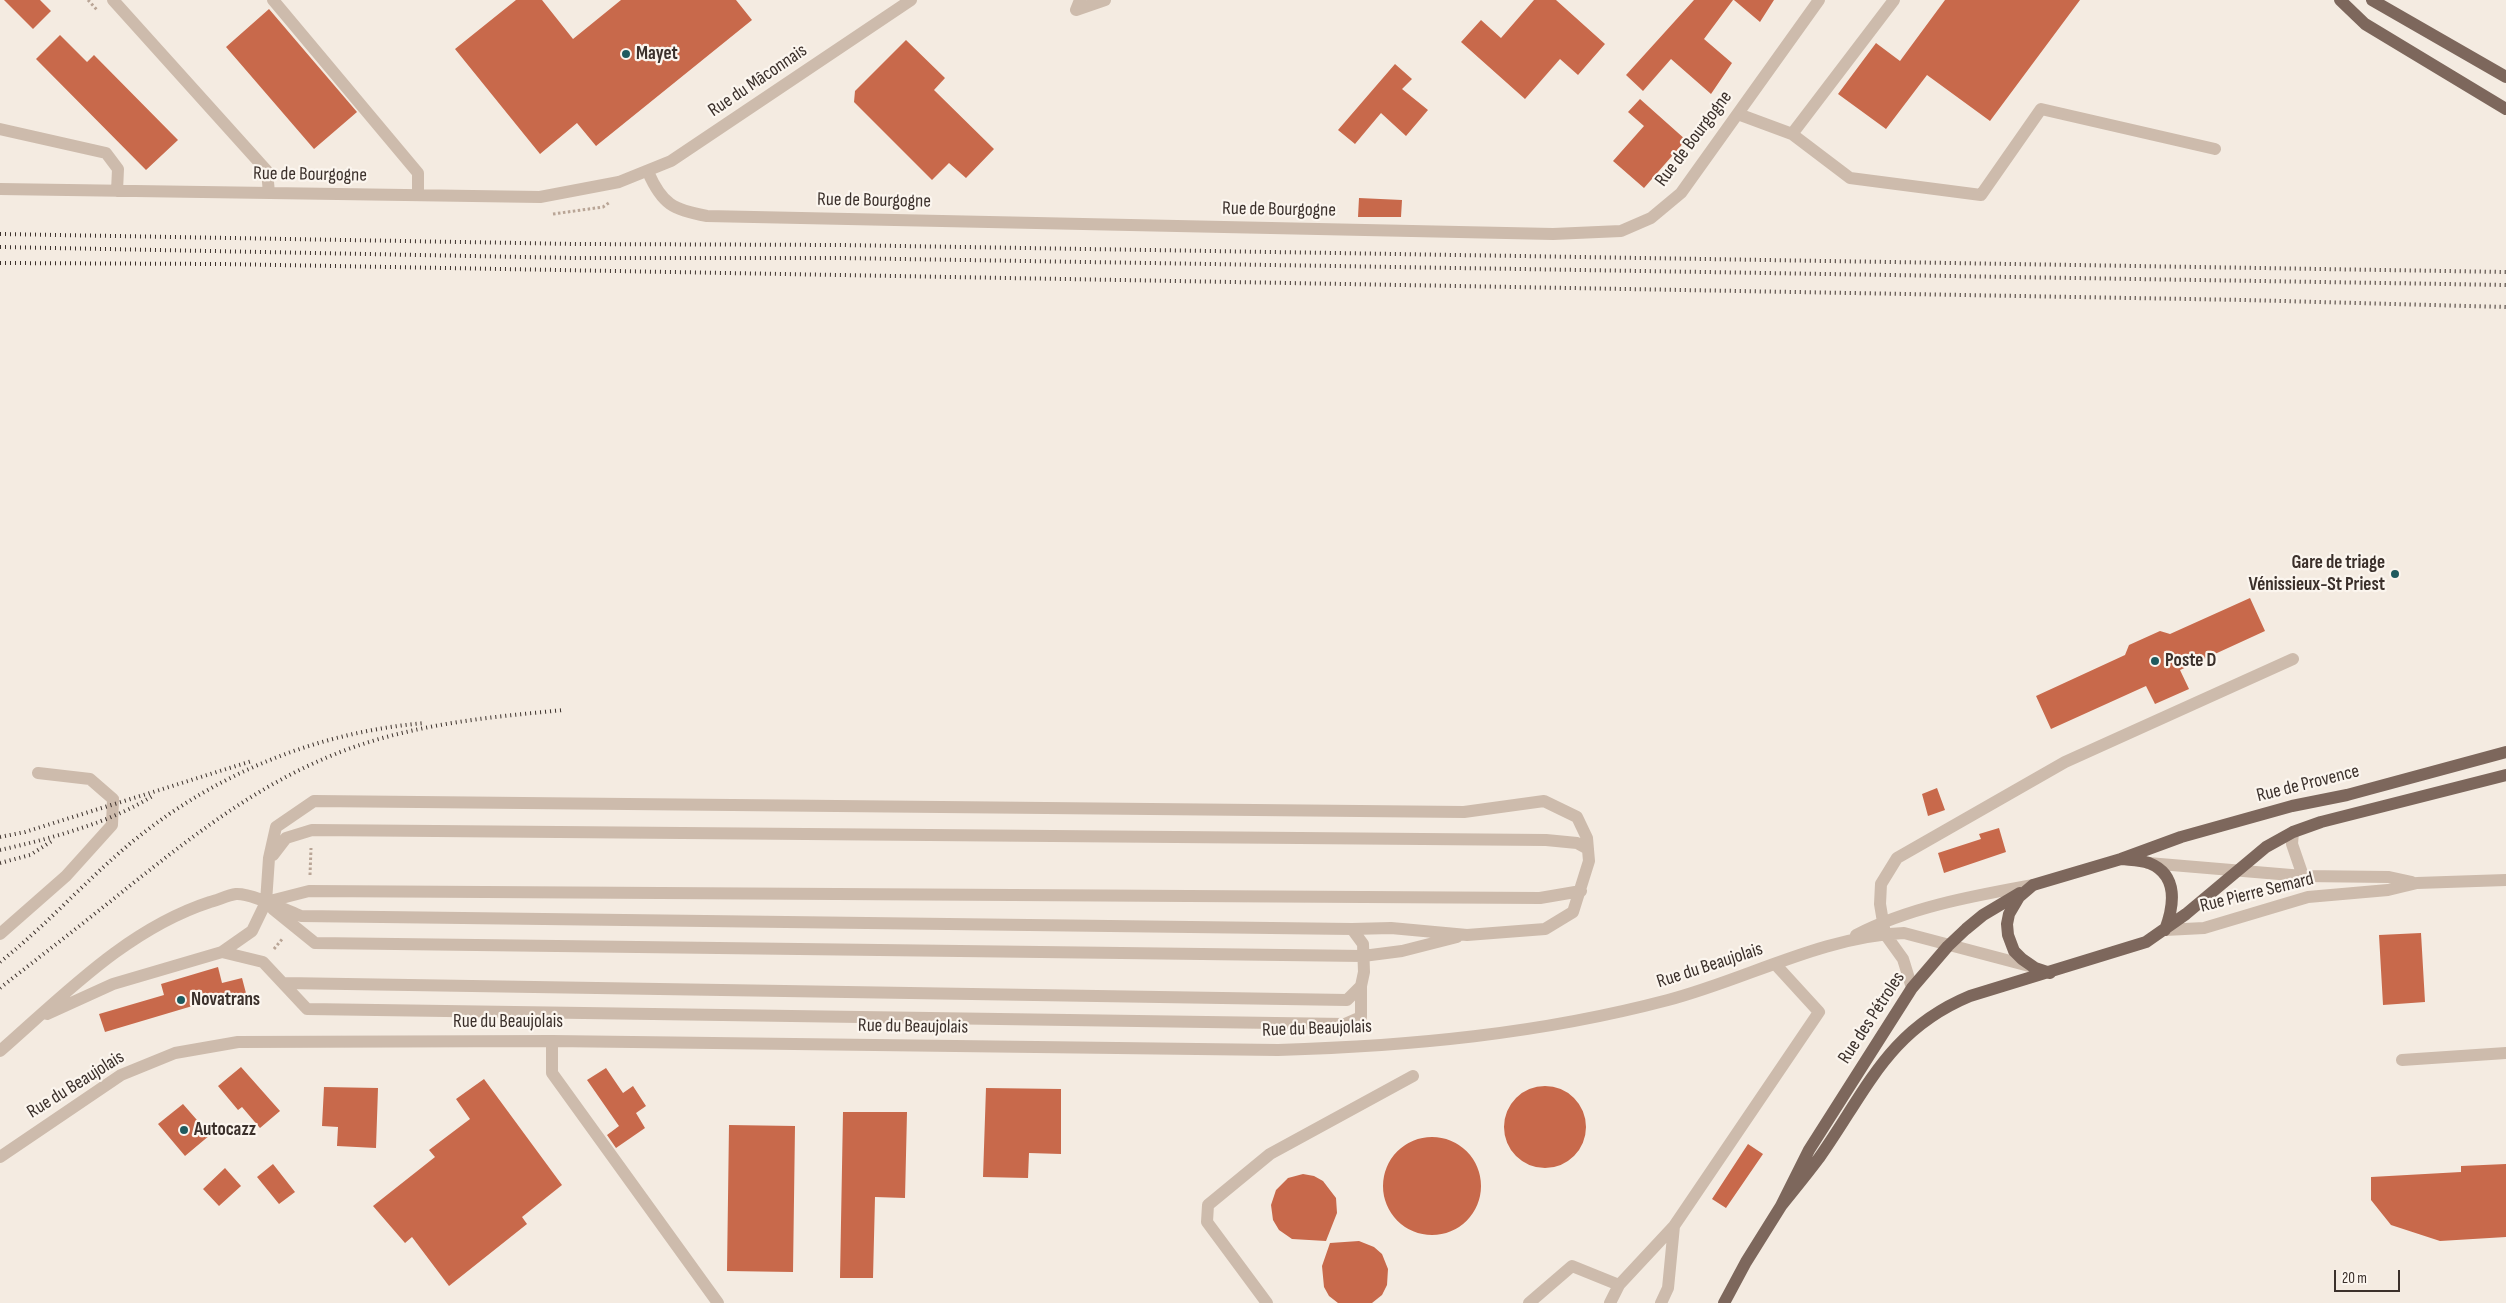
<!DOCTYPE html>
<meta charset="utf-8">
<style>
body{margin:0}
#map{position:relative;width:2506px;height:1303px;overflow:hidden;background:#f4ebe1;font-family:"Sofia Sans Condensed",sans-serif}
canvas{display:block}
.scale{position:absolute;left:2334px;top:1270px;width:66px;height:22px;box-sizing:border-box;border:2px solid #3b302b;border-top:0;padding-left:6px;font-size:15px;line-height:18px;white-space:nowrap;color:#3b302b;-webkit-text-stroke:4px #fbf5ee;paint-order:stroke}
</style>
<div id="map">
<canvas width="2506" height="1303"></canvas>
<div class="scale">20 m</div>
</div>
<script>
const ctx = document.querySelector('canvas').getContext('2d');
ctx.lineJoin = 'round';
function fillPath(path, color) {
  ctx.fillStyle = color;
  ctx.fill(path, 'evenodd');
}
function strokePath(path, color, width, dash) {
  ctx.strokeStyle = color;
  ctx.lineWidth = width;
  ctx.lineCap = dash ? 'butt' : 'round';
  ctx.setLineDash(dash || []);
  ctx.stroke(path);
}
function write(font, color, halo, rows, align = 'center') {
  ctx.font = font + ' "Sofia Sans Condensed",sans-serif';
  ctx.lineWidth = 4.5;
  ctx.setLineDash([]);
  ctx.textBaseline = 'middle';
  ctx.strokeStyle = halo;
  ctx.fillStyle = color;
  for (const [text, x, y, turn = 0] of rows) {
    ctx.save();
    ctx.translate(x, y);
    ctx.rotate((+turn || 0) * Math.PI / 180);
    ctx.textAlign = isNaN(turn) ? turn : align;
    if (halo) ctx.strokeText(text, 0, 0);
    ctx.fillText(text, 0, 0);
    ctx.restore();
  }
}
const building = new Path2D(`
 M 4,0 L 40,0 L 51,11 L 33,29 Z
 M 516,0 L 542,0 L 573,39 L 621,0 L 736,0 L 752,20 L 596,146 L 577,123 L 540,154 L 455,49 Z
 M 1534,0 L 1556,0 L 1605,44 L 1578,75 L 1560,59 L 1525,99 L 1461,42 L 1481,20 L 1501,38 Z
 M 1694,0 L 1733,0 L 1704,39 L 1732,63 L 1711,94 L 1671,59 L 1643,91 L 1626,75 Z
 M 1734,0 L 1774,0 L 1760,22 Z
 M 1945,0 L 2080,0 L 1990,121 L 1927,75 L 1886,129 L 1838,94 L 1876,43 L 1900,61 Z
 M 269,9 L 357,112 L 314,149 L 226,47 Z
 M 60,35 L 87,62 L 94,55 L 178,140 L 146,170 L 36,59 Z
 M 906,40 L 945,78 L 934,90 L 994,149 L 966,178 L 949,163 L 932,180 L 854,102 L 855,91 Z
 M 1395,64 L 1412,79 L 1402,89 L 1428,110 L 1406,136 L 1381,113 L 1355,144 L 1338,130 Z
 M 1640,99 L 1686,140 L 1644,188 L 1613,161 L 1644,126 L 1628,112 Z
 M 1359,198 L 1402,200 L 1401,217 L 1358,217 Z
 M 2250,598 L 2265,631 L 2180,670 L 2189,689 L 2155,704 L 2146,686 L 2051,729 L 2036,696 L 2125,655 L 2129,645 L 2160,631 L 2170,634 Z
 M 1937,788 L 1945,810 L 1928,816 L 1922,794 Z
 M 1999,828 L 2006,852 L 1944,873 L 1938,853 L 1981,839 L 1979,834 Z
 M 2421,933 L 2425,1002 L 2383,1005 L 2379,935 Z
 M 218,967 L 222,983 L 242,978 L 247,997 L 228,1003 L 226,996 L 105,1032 L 99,1014 L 164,995 L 161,984 Z
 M 241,1067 L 280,1111 L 260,1128 L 242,1107 L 238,1110 L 218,1086 Z
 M 606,1068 L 623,1093 L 633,1086 L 646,1106 L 636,1113 L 645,1128 L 616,1148 L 607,1135 L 619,1126 L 587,1080 Z
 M 484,1079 L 562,1185 L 522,1217 L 527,1224 L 449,1286 L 412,1237 L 405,1243 L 373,1206 L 435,1157 L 429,1150 L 470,1119 L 456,1099 Z
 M1504 1127a41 41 0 1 1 82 0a41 41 0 1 1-82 0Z
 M 324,1087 L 378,1088 L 376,1148 L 337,1146 L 338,1127 L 322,1126 Z
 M 986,1088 L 1061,1089 L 1061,1154 L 1029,1153 L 1028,1178 L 983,1177 Z
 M 183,1104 L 210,1135 L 185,1156 L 158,1124 Z
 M 843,1112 L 907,1112 L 905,1198 L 875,1197 L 873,1278 L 840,1278 Z
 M 729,1125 L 795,1126 L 793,1272 L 727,1271 Z
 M1383 1186a49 49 0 1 1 98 0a49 49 0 1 1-98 0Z
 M 1748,1144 L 1763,1154 L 1726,1208 L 1712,1199 Z
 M 273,1164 L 295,1192 L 279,1204 L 257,1177 Z
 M 2506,1164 L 2506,1237 L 2440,1241 L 2391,1225 L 2371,1200 L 2371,1177 L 2461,1172 L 2461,1166 Z
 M 225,1168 L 241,1186 L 219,1206 L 203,1189 Z
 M 1303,1174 L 1314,1176 L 1323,1181 L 1336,1198 L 1337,1213 L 1326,1241 L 1292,1239 L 1279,1230 L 1273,1220 L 1271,1205 L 1276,1190 L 1288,1178 Z
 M 1359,1241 L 1374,1247 L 1382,1254 L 1388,1269 L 1387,1285 L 1382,1295 L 1372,1303 L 1338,1303 L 1329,1296 L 1324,1287 L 1322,1266 L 1330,1243 Z`);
const path = new Path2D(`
 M 88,0 L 98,11
 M 553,214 L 603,207 L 610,202
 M 310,875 L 311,848
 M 274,949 L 283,938`);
const minor = new Path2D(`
 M 113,0 L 267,171 L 269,193
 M 273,0 L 418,173 L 418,195
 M 1080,0 L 1076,10 L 1105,0
 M 1738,114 L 1792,134 L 1850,178 L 1981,195 L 2041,109 L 2215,149
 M 0,129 L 106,153 L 118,169 L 117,191
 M 1792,134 L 1894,0
 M 648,172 C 662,204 673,210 707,216 L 1553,234 L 1621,231 L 1651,218 L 1681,193 L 1819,0
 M 0,189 L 540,197 L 619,182 L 671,161 L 911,0
 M 2293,832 L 2292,844 L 2303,876
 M 273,855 L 286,838 L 312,830 L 1546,840 L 1577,843 L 1588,849
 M 2148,863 L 2303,876 L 2389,877 L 2412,882
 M 266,902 L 309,891 L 1540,898 L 1581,891
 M 273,909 L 315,943 L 1363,956 L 1402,951 L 1457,937
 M 2165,930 L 2204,928 L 2308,897 L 2388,890 L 2417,883 L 2506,880
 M 0,934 L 66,876 L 112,825 L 113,799 L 90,779 L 38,773
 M 1856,935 C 1910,907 1973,896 2033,885
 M 222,952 L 252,931 L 266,902 L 269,858 L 276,827 L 314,801 L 1464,812 L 1544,801 L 1577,817 L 1587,838 L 1589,861 L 1573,912 L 1545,929 L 1467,935 L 1391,928 L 1352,929
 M 1912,988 L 1903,959 L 1885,934 L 1880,904 L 1881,884 L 1897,858 L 2065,762 L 2293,659
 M 47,1014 L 113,984 L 222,952 L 263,962 L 307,1009 L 1345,1024 L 1361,1017 L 1361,986
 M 552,1041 L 552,1073 L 718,1303
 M 0,1051 C 64,995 127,929 210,902 C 218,900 228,895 236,894 C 251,893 286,910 301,916 L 1352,929 L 1363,944 L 1364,972 L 1361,986 L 1347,1000 L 284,983
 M 2402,1060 L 2506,1053
 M 0,1157 L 121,1075 L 175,1053 L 238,1042 L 552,1041 L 1278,1050 C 1410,1046 1539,1034 1668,1000 C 1745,980 1823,936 1904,933 L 2033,967
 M 1267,1303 L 1207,1222 L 1208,1205 L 1270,1154 L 1413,1076
 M 1529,1303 L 1572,1266 L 1619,1285
 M 1610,1303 L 1619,1285 L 1674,1226
 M 1661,1303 L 1668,1288 L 1674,1226 L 1819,1012 L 1776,965`);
const major = new Path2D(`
 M 2340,0 L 2365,24 L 2506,109
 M 2372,0 L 2506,77
 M 2122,859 C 2130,860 2140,860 2149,863 C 2179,875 2174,906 2165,930
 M 2050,973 L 2035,968 L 2022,959 L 2014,951 L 2008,935 L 2007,924 L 2009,914 L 2019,897 L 2033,885 L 2121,859 L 2181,837 L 2292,806 L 2347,795 L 2506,752
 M 1781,1206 C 1794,1190 1807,1174 1819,1158 C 1867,1090 1888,1030 1970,996 L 2146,942 L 2186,914 L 2266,847 L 2293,832 L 2321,822 L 2506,775
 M 1724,1303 L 1746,1262 L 1781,1206 L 1809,1150 L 1912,988 L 1948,946 L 1966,929 L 1983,915 L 2020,893`);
const rail = new Path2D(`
 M 0,234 L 576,244 L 840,245 L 2506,272
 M 0,247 L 576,258 L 840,258 L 2506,285
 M 0,263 L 221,264 L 2244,300 L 2506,307
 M 0,837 L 25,832 L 252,761
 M 0,850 C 49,839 113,822 154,795
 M 0,863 L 30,855 L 52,841
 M 0,962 C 47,925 86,880 132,842 C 216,773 318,732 425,723
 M 0,988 C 42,955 85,922 127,888 C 195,834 261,782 343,751 C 414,724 489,717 564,710`);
const markers = [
 [626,54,5,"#1f5a5e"],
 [2395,574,5,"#1f5a5e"],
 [2155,661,5,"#1f5a5e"],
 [181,1000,5,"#1f5a5e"],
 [184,1130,5,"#1f5a5e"]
];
const poiNames = [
 ["Mayet",636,54],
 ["Gare de triage",2385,563,"right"],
 ["Vénissieux-St Priest",2385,585,"right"],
 ["Poste D",2165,661],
 ["Novatrans",191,1000],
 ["Autocazz",194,1130]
];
const streetNames = [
 ["Rue du Mâconnais",758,81,-34],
 ["Rue de Bourgogne",1694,139,-53],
 ["Rue de Bourgogne",310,175,1],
 ["Rue de Bourgogne",874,201,1],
 ["Rue de Bourgogne",1279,210,1],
 ["Rue de Provence",2308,784,-14],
 ["Rue Pierre Semard",2257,893,-14],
 ["Rue du Beaujolais",1710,966,-18],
 ["Rue des Pétroles",1872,1018,-57],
 ["Rue du Beaujolais",508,1022],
 ["Rue du Beaujolais",913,1027,1],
 ["Rue du Beaujolais",1317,1029,-2],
 ["Rue du Beaujolais",76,1085,-32]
];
fillPath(building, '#c8694b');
strokePath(path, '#b9a596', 3, [2.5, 2.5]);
strokePath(minor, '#cdbbac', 12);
strokePath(major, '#7d675c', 12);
strokePath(rail, '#3b302b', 4, [1, 4]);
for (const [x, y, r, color] of markers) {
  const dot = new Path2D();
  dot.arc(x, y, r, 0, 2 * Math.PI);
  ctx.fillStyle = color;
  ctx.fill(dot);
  strokePath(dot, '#fbf5ee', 2);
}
write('bold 19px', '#3b302b', '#fbf5ee', poiNames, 'left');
write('19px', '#3b302b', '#fbf5ee', streetNames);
</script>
